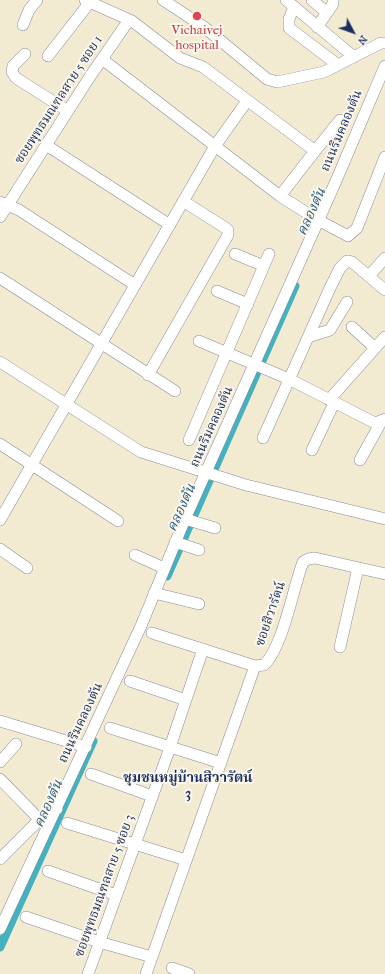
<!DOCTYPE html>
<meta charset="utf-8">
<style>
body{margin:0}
#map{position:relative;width:385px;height:974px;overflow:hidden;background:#f3ead2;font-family:"IM FELL French Canon",serif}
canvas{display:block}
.north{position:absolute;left:333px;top:12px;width:40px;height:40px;-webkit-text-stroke:3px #fbf7ec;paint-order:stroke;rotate:131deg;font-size:11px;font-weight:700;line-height:16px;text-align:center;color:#1b2f5e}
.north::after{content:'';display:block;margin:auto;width:14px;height:18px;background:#1b2f5e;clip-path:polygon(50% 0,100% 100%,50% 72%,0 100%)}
</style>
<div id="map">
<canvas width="385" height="974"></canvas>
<div class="north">N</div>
</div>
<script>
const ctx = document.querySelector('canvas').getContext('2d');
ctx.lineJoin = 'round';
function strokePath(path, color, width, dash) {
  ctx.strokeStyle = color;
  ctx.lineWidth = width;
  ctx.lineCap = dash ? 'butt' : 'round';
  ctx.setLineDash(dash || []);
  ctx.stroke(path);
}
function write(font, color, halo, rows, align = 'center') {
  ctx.font = font + ' "IM FELL French Canon","Noto Serif Thai",serif';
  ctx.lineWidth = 4;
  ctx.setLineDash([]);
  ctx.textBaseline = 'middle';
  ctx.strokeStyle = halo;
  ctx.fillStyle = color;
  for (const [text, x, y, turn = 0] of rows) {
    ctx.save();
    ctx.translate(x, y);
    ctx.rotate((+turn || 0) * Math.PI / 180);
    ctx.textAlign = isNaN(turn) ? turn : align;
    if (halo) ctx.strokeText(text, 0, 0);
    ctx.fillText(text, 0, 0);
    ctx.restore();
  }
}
const canal = new Path2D(`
 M 167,576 L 295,286
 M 0,947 L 93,741`);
const minor = new Path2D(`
 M 85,0 L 132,21 L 180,58 L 203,67 L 315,151 L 340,120
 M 163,0 L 204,27 L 267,79 L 277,82 L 324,72 L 381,43 L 385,43
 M 286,0 L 354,57
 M 312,0 L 326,12
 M 294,7 L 289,19 L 289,28 L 338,65
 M 23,25 L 29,10 L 37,0
 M 317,27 L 333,4 L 333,0
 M 25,54 L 13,66 L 12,72 L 16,78 L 68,111
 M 48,56 L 90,2
 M 102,59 L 280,196 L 318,220 L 348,236 L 357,228 L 385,157
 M 46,145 L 170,225
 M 280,196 L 315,151
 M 0,202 L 19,210 L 135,285
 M 0,217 L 91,75 L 129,20
 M 235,254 L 264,266
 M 369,276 L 385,258
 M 0,278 L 175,391
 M 217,291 L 248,304
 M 352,327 L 375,348
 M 308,337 L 330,330 L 347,302
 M 199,341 L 289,379 L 375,423 L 385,419
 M 0,362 L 141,452 L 246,485 L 385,519
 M 148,375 L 228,235 L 228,230 L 224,227 L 183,201
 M 329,400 L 385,337
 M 263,438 L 330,288 L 340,268 L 347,261 L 352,262 L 385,290
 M 189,440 L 269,254
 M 0,444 L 118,521
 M 312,450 L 334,403
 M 360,460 L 381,422
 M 185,519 L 215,528
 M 0,520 L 215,146 L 247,101
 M 175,542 L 199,550
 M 0,549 L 27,568
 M 135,555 L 164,568
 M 154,593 L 199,604
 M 152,633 L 255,666 L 264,665 C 283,647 293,588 303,562 L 308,559 L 315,558 L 385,574
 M 340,647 L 358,568
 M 130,681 L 186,700
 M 0,721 L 86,747
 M 110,728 L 221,763
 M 0,762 L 16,744
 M 91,774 L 152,796
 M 0,779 L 39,819
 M 67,823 L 186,860
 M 0,859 L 44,815 L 57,809
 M 48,871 L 116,895
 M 26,917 L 99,942 L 152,957
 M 0,929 L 141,626 L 185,519 L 336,181 L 385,66
 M 172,968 L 189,974
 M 88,974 L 167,756 L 203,649
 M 146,974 L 255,666`);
const markers = [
 [197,16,5,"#e0444e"]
];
const healthNames = [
 ["Vichaivej",197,31],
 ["hospital",197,46]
];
const streetNames = [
 ["ซอยพุทธมณฑลสาย 5 ซอย 1",59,100,-57],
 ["ถนนริมคลองตัน",342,131,-67],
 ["ถนนริมคลองตัน",212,427,-66],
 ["ซอยสิวารัตน์",271,614,-71],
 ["ถนนริมคลองตัน",81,723,-65],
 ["ซอยพุทธมณฑลสาย 5 ซอย 3",105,886,-70]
];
const waterNames = [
 ["คลองตัน",312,212,-66],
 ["คลองตัน",182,508,-66],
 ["คลองตัน",49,804,-66]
];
const neighbourhoodNames = [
 ["ชุมชนหมู่บ้านสิวารัตน์",188,779],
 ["3",188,795]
];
strokePath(canal, '#43b2be', 9);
strokePath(minor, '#878c98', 12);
strokePath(minor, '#fff', 11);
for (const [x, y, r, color] of markers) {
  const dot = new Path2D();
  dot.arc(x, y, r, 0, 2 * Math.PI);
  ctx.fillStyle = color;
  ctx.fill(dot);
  strokePath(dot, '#fbf7ec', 1.5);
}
write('13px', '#be3a42', '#fbf7ec', healthNames);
write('13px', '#1b2f5e', '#fbf7ec', streetNames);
write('italic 14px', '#295d80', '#fbf7ec', waterNames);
write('bold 14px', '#1b2f5e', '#fbf7ec', neighbourhoodNames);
</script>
